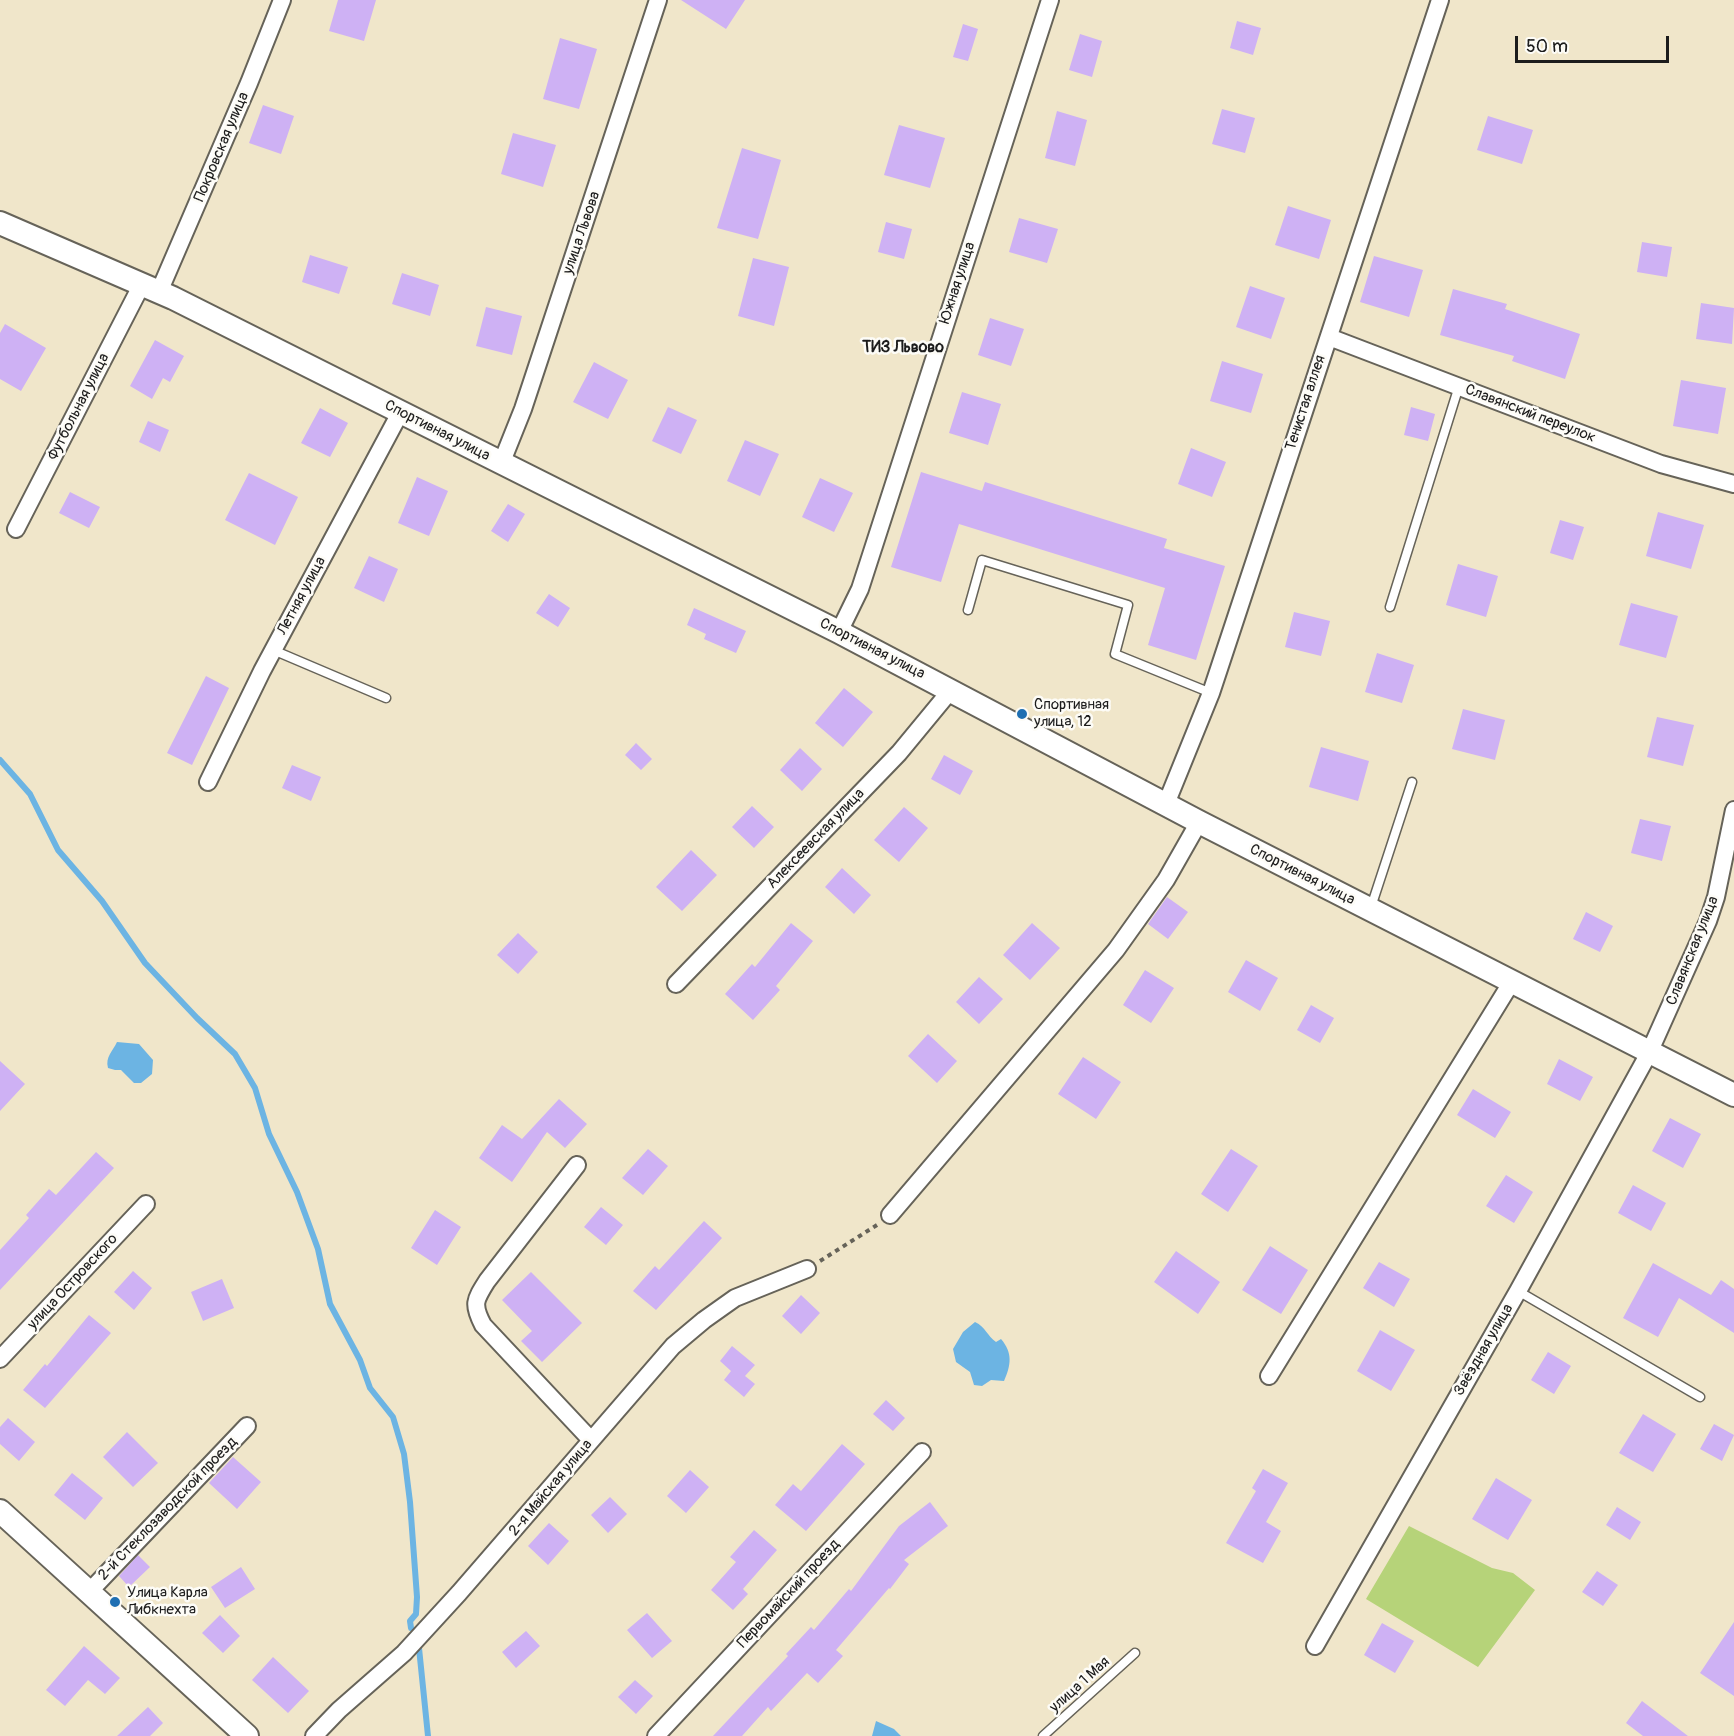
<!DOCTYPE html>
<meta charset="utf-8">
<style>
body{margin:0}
#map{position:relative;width:1734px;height:1736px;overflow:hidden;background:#f0e6ca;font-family:Pangolin,sans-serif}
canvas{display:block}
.scale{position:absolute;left:1515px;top:36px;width:154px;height:27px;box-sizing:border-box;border:3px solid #1c1c1c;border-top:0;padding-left:8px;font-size:18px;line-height:21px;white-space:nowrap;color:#1c1c1c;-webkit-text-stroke:4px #fdfcf7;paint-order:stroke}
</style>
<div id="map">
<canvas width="1734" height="1736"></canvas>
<div class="scale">50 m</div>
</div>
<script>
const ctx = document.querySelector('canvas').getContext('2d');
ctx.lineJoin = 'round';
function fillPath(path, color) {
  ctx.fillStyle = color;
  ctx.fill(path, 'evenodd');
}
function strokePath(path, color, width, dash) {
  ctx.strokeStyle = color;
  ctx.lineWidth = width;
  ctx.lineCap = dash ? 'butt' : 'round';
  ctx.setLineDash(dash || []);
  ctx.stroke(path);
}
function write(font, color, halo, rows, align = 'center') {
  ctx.font = font + ' Pangolin,sans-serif';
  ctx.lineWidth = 5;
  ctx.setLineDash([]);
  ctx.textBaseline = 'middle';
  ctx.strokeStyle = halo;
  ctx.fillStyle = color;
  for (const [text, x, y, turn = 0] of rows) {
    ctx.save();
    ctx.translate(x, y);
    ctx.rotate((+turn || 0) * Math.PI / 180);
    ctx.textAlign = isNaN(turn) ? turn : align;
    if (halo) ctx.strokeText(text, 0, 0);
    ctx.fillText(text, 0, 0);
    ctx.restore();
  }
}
const green = new Path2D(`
 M 1409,1526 L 1492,1568 L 1513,1573 L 1535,1590 L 1478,1667 L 1366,1599 Z`);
const water = new Path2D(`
 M 117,1042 L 139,1044 L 153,1060 L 152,1074 L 141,1083 L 134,1083 L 121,1070 L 115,1070 L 108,1068 C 105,1057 113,1051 117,1042 Z
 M 975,1322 C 986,1327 987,1336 996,1342 L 1001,1339 C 1013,1353 1011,1365 1004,1381 L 991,1380 L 982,1386 L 974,1385 L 970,1372 L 956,1362 L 953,1349 L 963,1332 Z
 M 876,1721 L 894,1729 L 901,1736 L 872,1736 Z`);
const stream = new Path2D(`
 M 0,760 L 30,794 L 58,850 L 102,901 L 145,963 L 197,1018 L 235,1054 L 255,1088 L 269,1134 L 297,1192 L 318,1249 L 330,1304 L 360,1360 L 370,1388 L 393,1417 L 404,1454 L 410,1502 L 417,1597 L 416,1614 L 410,1621 L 411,1628
 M 419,1648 L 428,1736`);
const building = new Path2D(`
 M 338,0 L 376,0 L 364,41 L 329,31 Z
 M 681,0 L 745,0 L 726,29 Z
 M 1237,21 L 1261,28 L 1253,55 L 1230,48 Z
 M 963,24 L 978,29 L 968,61 L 953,57 Z
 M 1080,34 L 1102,41 L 1092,77 L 1069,70 Z
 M 560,38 L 597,49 L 579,109 L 543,99 Z
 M 263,105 L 294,116 L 281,154 L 249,143 Z
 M 1222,109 L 1255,118 L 1245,153 L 1212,144 Z
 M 1057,111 L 1087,120 L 1075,166 L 1045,158 Z
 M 1488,116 L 1533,130 L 1522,164 L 1477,150 Z
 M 899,125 L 945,138 L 930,188 L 884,175 Z
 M 513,133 L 556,145 L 543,187 L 501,174 Z
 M 742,148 L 781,160 L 758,239 L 717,228 Z
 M 1288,206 L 1331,220 L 1319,259 L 1275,245 Z
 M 1019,218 L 1058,229 L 1047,263 L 1009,252 Z
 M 886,222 L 912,229 L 904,259 L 878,252 Z
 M 1642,242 L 1672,247 L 1667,277 L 1637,272 Z
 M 310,255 L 348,267 L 339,294 L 302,282 Z
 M 1374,256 L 1423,270 L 1409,317 L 1360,302 Z
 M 753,258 L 789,267 L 774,326 L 738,316 Z
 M 402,273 L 439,285 L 430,316 L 392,304 Z
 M 1250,286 L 1285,298 L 1271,339 L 1236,327 Z
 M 1453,289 L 1507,304 L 1505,309 L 1580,334 L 1565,379 L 1512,361 L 1514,356 L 1440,335 Z
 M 1701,303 L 1734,308 L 1732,344 L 1696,339 Z
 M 486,307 L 522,316 L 512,355 L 476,346 Z
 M 990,318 L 1024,329 L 1011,366 L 978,355 Z
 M 5,324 L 46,348 L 21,391 L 0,379 L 0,333 Z
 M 155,340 L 184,356 L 170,382 L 163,378 L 152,399 L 130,386 Z
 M 1222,361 L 1263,374 L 1251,413 L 1210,401 Z
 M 594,362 L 628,380 L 608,419 L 573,402 Z
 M 1681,380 L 1726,388 L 1718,434 L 1673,426 Z
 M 962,392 L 1001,404 L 988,445 L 949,433 Z
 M 668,407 L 697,420 L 681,454 L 652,441 Z
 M 1411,407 L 1435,414 L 1428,441 L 1404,435 Z
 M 320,408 L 348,423 L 330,457 L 301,443 Z
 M 148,421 L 169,430 L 160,452 L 139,442 Z
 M 745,440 L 779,454 L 760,496 L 727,481 Z
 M 1191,448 L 1226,462 L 1212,497 L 1178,484 Z
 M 921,472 L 982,491 L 985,482 L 1167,539 L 1164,548 L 1225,566 L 1196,660 L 1148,645 L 1165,588 L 959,524 L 941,582 L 891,567 Z
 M 249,473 L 298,497 L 275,545 L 225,520 Z
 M 417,477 L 448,491 L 429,536 L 398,523 Z
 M 820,478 L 853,493 L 834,532 L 802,517 Z
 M 70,492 L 100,507 L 89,528 L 59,513 Z
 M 508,504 L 525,514 L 508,542 L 491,531 Z
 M 1658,512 L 1704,525 L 1691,569 L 1646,556 Z
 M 1560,520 L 1584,527 L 1573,560 L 1550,553 Z
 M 369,556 L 398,569 L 384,602 L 354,588 Z
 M 1458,564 L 1498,576 L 1486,617 L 1446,605 Z
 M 549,594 L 570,608 L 558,627 L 536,613 Z
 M 1631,603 L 1678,616 L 1666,658 L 1619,645 Z
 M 694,608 L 746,631 L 736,653 L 704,639 L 706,634 L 687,625 Z
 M 1294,612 L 1330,621 L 1321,656 L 1285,647 Z
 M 1377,653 L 1414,665 L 1402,703 L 1365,692 Z
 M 206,676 L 229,688 L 192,765 L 167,753 Z
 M 844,688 L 873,712 L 843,747 L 815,723 Z
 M 1463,709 L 1505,720 L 1495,760 L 1452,749 Z
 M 1657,717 L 1694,725 L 1683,766 L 1647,757 Z
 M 636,743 L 652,759 L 641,770 L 625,755 Z
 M 1321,747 L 1369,761 L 1358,801 L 1309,787 Z
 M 800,748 L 822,769 L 802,791 L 780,770 Z
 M 944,755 L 973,771 L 960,795 L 931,779 Z
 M 292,765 L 321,777 L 311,801 L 282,788 Z
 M 752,806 L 774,827 L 754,848 L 732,827 Z
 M 904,807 L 928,828 L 899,862 L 874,840 Z
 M 1640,819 L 1671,826 L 1662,861 L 1631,853 Z
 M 691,850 L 717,875 L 682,911 L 656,887 Z
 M 842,868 L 871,895 L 854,914 L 825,887 Z
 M 1167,897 L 1188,912 L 1168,939 L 1148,924 Z
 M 1586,912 L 1613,926 L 1600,952 L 1573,939 Z
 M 791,923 L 813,941 L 776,986 L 780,990 L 753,1020 L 725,994 L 752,964 L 755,967 Z
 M 1032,923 L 1060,948 L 1030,980 L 1003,955 Z
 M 518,933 L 538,952 L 518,974 L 497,955 Z
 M 1246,960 L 1278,978 L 1260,1011 L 1228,992 Z
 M 1145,970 L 1174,988 L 1151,1023 L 1123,1005 Z
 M 979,977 L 1003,999 L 979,1024 L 956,1002 Z
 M 1311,1005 L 1334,1018 L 1320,1043 L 1297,1030 Z
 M 928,1034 L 957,1061 L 937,1083 L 908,1056 Z
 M 1083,1057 L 1121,1082 L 1096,1119 L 1058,1094 Z
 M 1559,1059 L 1593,1077 L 1580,1101 L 1547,1084 Z
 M 0,1061 L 25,1084 L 0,1111 Z
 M 1473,1089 L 1511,1112 L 1495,1138 L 1457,1115 Z
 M 559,1099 L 587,1124 L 565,1148 L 547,1132 L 512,1182 L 479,1158 L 502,1125 L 522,1139 Z
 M 1670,1118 L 1701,1134 L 1683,1168 L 1652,1151 Z
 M 648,1149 L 668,1166 L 643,1195 L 622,1178 Z
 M 1231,1149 L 1258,1166 L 1228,1212 L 1201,1194 Z
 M 96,1152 L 114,1168 L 0,1290 L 0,1250 L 29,1218 L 26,1215 L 49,1189 L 56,1195 Z
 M 1506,1175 L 1533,1192 L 1514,1223 L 1486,1206 Z
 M 1633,1185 L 1666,1203 L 1651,1231 L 1618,1213 Z
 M 601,1207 L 623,1225 L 606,1245 L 584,1227 Z
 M 435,1210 L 461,1227 L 437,1265 L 411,1248 Z
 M 704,1221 L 722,1238 L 656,1310 L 633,1291 L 655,1266 L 659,1270 Z
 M 1270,1246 L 1308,1270 L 1281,1314 L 1242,1290 Z
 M 1176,1251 L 1220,1282 L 1198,1314 L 1154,1282 Z
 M 1379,1262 L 1410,1279 L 1394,1307 L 1363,1288 Z
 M 1653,1263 L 1711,1295 L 1721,1280 L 1734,1289 L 1734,1333 L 1679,1298 L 1658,1337 L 1623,1318 Z
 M 133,1271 L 152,1288 L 134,1310 L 114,1292 Z
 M 531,1272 L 582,1323 L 542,1362 L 521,1341 L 532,1331 L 502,1300 Z
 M 222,1279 L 234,1308 L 203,1321 L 191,1292 Z
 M 801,1295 L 820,1313 L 801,1334 L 782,1316 Z
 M 89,1315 L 111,1333 L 45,1408 L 23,1390 L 45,1364 L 47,1366 Z
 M 1380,1330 L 1415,1350 L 1391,1391 L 1357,1371 Z
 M 732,1346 L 755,1365 L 745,1376 L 755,1384 L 744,1397 L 724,1380 L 731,1371 L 720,1361 Z
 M 1548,1352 L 1571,1366 L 1554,1394 L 1531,1380 Z
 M 886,1400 L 905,1418 L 893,1431 L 873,1414 Z
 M 1643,1414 L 1676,1434 L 1653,1472 L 1619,1453 Z
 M 8,1418 L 35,1442 L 19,1461 L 0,1444 L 0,1427 Z
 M 1714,1424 L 1734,1435 L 1722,1461 L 1700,1449 Z
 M 127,1432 L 158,1463 L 133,1487 L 103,1457 Z
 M 842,1444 L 865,1464 L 806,1531 L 775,1505 L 793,1484 L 801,1491 Z
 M 233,1457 L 261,1482 L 237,1509 L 209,1483 Z
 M 1263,1469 L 1288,1483 L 1266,1522 L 1281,1531 L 1263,1563 L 1226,1543 L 1256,1491 L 1252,1488 Z
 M 690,1470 L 709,1487 L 686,1513 L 667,1496 Z
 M 72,1473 L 103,1498 L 85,1520 L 54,1495 Z
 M 1496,1478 L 1532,1500 L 1508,1540 L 1472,1519 Z
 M 610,1497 L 627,1514 L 608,1533 L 591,1515 Z
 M 930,1502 L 948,1526 L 904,1560 L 909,1564 L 890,1589 L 889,1588 L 836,1650 L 843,1656 L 818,1683 L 807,1673 L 771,1711 L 768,1707 L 742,1736 L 713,1736 L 788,1656 L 786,1654 L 811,1627 L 814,1630 L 849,1589 L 851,1591 L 899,1526 Z
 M 1617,1507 L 1641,1522 L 1630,1540 L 1606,1525 Z
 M 549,1523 L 569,1541 L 548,1565 L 528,1546 Z
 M 754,1530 L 777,1550 L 743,1589 L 748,1594 L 733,1610 L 711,1590 L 736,1562 L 730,1557 Z
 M 138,1555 L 150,1567 L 129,1587 L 119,1576 Z
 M 241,1567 L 255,1589 L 225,1608 L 211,1587 Z
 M 1597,1571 L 1618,1585 L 1603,1606 L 1582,1592 Z
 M 647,1613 L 672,1641 L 652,1658 L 627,1630 Z
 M 220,1615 L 240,1636 L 223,1653 L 202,1633 Z
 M 1734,1622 L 1734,1696 L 1700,1673 Z
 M 1382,1623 L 1414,1641 L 1395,1673 L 1364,1655 Z
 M 526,1631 L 540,1646 L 516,1668 L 502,1652 Z
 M 84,1646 L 120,1678 L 105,1694 L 88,1680 L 65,1706 L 46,1690 Z
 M 273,1657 L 309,1691 L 288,1713 L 252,1680 Z
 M 635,1680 L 653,1696 L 636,1714 L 618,1697 Z
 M 1642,1701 L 1688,1736 L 1643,1736 L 1626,1723 Z
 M 148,1707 L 163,1723 L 150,1736 L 117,1736 Z`);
const path = new Path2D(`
 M 820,1261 L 877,1225`);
const lane = new Path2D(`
 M 1390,607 L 1459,386
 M 968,610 L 982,560 L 1128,605 L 1115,654 L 1211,693
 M 273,650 L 386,698
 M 1371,907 L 1412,782
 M 1518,1291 L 1700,1397
 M 1043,1736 L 1135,1653`);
const street = new Path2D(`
 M 159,292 L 249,83 L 282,0
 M 1329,337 L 1661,464 L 1734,484
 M 501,464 L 523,409 L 658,0
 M 16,529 L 142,284
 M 839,632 L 860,589 L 1050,0
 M 208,782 L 262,671 L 400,413
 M 1166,804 L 1211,693 L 1440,0
 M 676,984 L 899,753 L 951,690
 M 577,1165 L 487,1281 C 475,1300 472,1304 483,1325 L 591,1440
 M 890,1215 L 1116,950 L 1166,880 L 1199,822
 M 0,1359 L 146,1204
 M 1269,1376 L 1511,983
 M 89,1592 L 247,1426
 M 1315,1646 L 1518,1291 L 1649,1053 L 1708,921 L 1716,897 L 1734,810
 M 314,1736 L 339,1710 L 404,1653 L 459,1593 L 673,1346 L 704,1320 L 735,1298 L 807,1269
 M 656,1736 L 922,1452`);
const secondary = new Path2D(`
 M 0,223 L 173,298 L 839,632 L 1199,822 L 1734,1095
 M 0,1511 L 247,1736`);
const markers = [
 [1022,714,6,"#1f6fb2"],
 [115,1602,6,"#1f6fb2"]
];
const streetNames = [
 ["Покровская улица",222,147,-67],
 ["улица Львова",582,233,-71],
 ["Южная улица",958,283,-72],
 ["Тенистая аллея",1306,403,-72],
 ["Футбольная улица",79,407,-63],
 ["Славянский переулок",1530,414,21],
 ["Спортивная улица",437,431,27],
 ["Летняя улица",302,596,-62],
 ["Спортивная улица",872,649,27],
 ["Алексеевская улица",816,839,-46],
 ["Спортивная улица",1302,875,27],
 ["Славянская улица",1693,951,-68],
 ["улица Островского",73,1282,-47],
 ["Звёздная улица",1484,1350,-60],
 ["2-я Майская улица",551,1488,-50],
 ["2-й Стеклозаводской проезд",168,1509,-46],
 ["Первомайский проезд",789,1594,-47],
 ["улица 1 Мая",1080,1685,-42]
];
const poiNames = [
 ["Спортивная",1034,705],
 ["улица, 12",1034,722],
 ["Улица Карла",127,1593],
 ["Либкнехта",127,1610]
];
const neighbourhoodNames = [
 ["ТИЗ Львово",903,348]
];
fillPath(green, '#b6d379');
fillPath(water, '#6cb4e3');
strokePath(stream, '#6cb4e3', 6);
fillPath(building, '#ceb1f4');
strokePath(lane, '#666359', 11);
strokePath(street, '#666359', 20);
strokePath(secondary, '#666359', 26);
strokePath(path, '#666359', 4, [4.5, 4.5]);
strokePath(lane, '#fff', 8);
strokePath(street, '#fff', 16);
strokePath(secondary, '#fff', 22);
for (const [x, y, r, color] of markers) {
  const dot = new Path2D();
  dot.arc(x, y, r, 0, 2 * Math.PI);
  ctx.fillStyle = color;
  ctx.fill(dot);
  strokePath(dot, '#fdfcf7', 2);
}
write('15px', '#1c1c1c', '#fdfcf7', streetNames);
write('15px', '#1c1c1c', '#fdfcf7', poiNames, 'left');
write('bold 16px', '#1c1c1c', '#fdfcf7', neighbourhoodNames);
</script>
